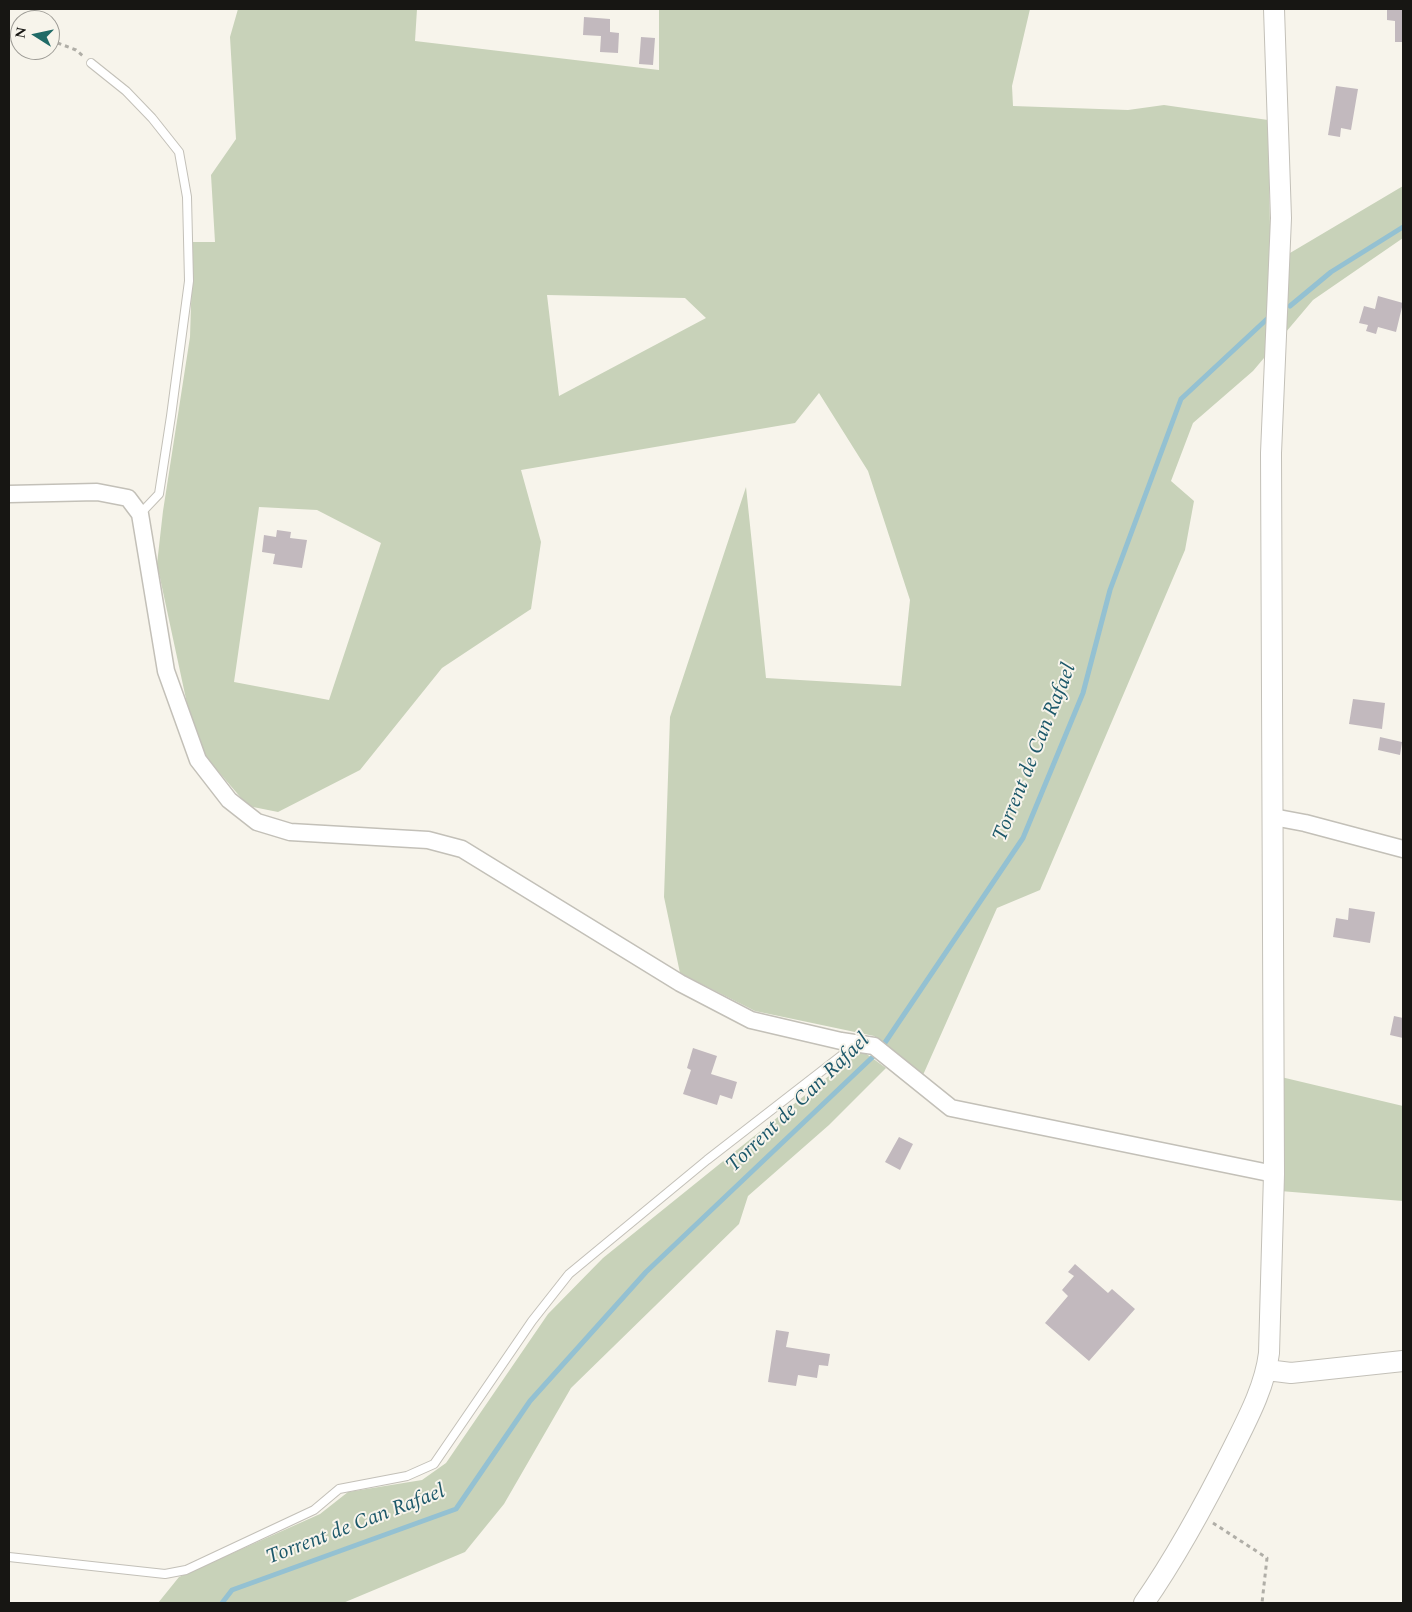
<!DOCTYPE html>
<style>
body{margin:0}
#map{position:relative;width:1412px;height:1612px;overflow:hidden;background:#f7f4eb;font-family:Spectral,serif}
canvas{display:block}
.frame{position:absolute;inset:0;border:10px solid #171613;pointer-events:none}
.north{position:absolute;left:10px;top:10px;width:50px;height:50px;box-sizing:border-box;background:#f7f4eb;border:1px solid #9d9b95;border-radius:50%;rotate:280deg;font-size:14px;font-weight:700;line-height:20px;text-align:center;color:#171613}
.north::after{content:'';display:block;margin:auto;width:18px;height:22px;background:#206b67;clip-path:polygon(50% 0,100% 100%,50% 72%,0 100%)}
</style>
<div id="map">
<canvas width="1412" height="1612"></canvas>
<div class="frame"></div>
<div class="north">N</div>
</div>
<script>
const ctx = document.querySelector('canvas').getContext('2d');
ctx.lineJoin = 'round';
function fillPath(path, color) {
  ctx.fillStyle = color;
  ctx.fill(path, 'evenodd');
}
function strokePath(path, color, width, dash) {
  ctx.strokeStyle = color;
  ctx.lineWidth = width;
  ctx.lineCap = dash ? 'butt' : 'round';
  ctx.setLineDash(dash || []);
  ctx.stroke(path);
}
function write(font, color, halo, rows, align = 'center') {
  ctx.font = font + ' Spectral,serif';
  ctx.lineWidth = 4;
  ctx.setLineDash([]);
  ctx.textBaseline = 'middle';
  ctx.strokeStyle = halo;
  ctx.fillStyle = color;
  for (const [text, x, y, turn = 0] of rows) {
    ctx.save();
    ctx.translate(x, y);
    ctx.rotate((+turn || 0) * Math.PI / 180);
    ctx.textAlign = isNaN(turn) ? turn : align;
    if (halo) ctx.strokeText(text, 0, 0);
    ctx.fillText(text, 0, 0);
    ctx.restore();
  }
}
const green = new Path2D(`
 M 238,9 L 417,9 L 415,41 L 659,70 L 659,9 L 1030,9 L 1012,86 L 1013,106 L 1128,110 L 1164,105 L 1268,120 L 1271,280 L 1290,253 L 1403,186 L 1403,238 L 1313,300 L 1253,371 L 1193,423 L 1171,481 L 1194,501 L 1185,550 L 1040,890 L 997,908 L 923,1075 L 874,1036 L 755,1011 L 680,973 L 664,897 L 670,717 L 746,487 L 766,678 L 901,686 L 910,600 L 868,471 L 819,393 L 795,423 L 521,470 L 541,542 L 531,609 L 442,668 L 360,770 L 278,812 L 248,806 L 205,756 L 189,713 L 157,564 L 163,511 L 190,337 L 193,242 L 215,242 L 211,175 L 236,139 L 230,37 ZM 547,295 L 685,298 L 706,318 L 559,396 ZM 259,507 L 317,510 L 381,543 L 329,700 L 234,682 Z
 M 861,1050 L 886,1068 L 829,1125 L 748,1196 L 739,1224 L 571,1388 L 504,1504 L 465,1552 L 343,1603 L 158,1603 L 179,1577 L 320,1514 L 348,1492 L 422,1480 L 446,1463 L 548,1314 L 603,1258 Z
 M 1281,1077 L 1403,1106 L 1403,1201 L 1280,1191 Z`);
const stream = new Path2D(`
 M 1290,306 L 1331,272 L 1403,227
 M 222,1603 L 232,1590 L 456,1509 L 530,1401 L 646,1272 L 880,1050 L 1023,838 L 1083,693 L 1110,590 L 1181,399 L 1267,319`);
const building = new Path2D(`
 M 1387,9 L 1403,9 L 1403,42 L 1395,42 L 1395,21 L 1387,20 Z
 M 584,17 L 610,19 L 610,32 L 619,33 L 618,53 L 600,52 L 601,36 L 583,35 Z
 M 641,37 L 655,38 L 653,65 L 639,64 Z
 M 1336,86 L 1358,89 L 1351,130 L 1341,128 L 1340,137 L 1328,135 Z
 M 1378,296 L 1403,303 L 1396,332 L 1378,327 L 1376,334 L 1366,331 L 1368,325 L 1359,323 L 1364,306 L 1375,309 Z
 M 277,530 L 291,532 L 290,538 L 307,540 L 302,568 L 273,564 L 275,554 L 262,552 L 264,535 L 276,537 Z
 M 1353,699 L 1385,703 L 1382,729 L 1349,724 Z
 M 1380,737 L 1402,742 L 1400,755 L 1378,750 Z
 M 1349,908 L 1375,912 L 1370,943 L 1333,937 L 1336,918 L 1348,920 Z
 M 1394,1016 L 1403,1018 L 1403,1038 L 1390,1035 Z
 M 693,1048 L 717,1056 L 711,1074 L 737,1082 L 732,1099 L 720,1095 L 717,1105 L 683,1094 L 691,1070 L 687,1068 Z
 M 899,1137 L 913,1144 L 900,1170 L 885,1162 Z
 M 1075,1264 L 1108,1293 L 1112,1289 L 1135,1309 L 1089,1361 L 1045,1323 L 1068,1296 L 1062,1290 L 1074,1276 L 1068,1272 Z
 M 776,1330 L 789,1332 L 786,1347 L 830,1354 L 828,1366 L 819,1365 L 817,1378 L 798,1375 L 796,1386 L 768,1382 Z`);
const path = new Path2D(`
 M 9,36 L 20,36
 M 50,40 L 76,50 L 83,56
 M 1213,1523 L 1267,1558 L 1262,1603`);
const service = new Path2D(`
 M 91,63 L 126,91 L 152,118 L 179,152 L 187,197 L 189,281 L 171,416 L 159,494 L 140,514
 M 9,1557 L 165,1574 L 186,1570 L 314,1510 L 339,1489 L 407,1476 L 434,1464 L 532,1321 L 569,1274 L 707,1160 L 850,1049 L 854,1043`);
const minor = new Path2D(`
 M 9,494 L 97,492 L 128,498 L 140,514 L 166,671 L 198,760 L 229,800 L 257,822 L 290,832 L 428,840 L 462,849 L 680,983 L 751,1020 L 841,1041 L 874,1046 L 951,1108 L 1274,1174
 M 1273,817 L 1305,823 L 1403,849`);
const tertiary = new Path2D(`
 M 1267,1370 L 1291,1373 L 1403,1361
 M 1144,1603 C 1178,1554 1206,1502 1233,1448 C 1248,1418 1265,1386 1269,1353 L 1274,1174 L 1271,453 L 1281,218 L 1274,9`);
const waterNames = [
 ["Torrent de Can Rafael",1036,753,-68],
 ["Torrent de Can Rafael",799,1104,-44],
 ["Torrent de Can Rafael",356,1526,-21]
];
fillPath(green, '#c8d2b9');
strokePath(stream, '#94c1d2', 5);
fillPath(building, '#c2b9be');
strokePath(service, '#c3c0b8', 10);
strokePath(minor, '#c3c0b8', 19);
strokePath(tertiary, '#c3c0b8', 22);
strokePath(path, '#b0aea7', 3, [4, 4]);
strokePath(service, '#fff', 8);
strokePath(minor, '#fff', 16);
strokePath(tertiary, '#fff', 20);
write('italic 21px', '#1c586a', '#f7f4eb', waterNames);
</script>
